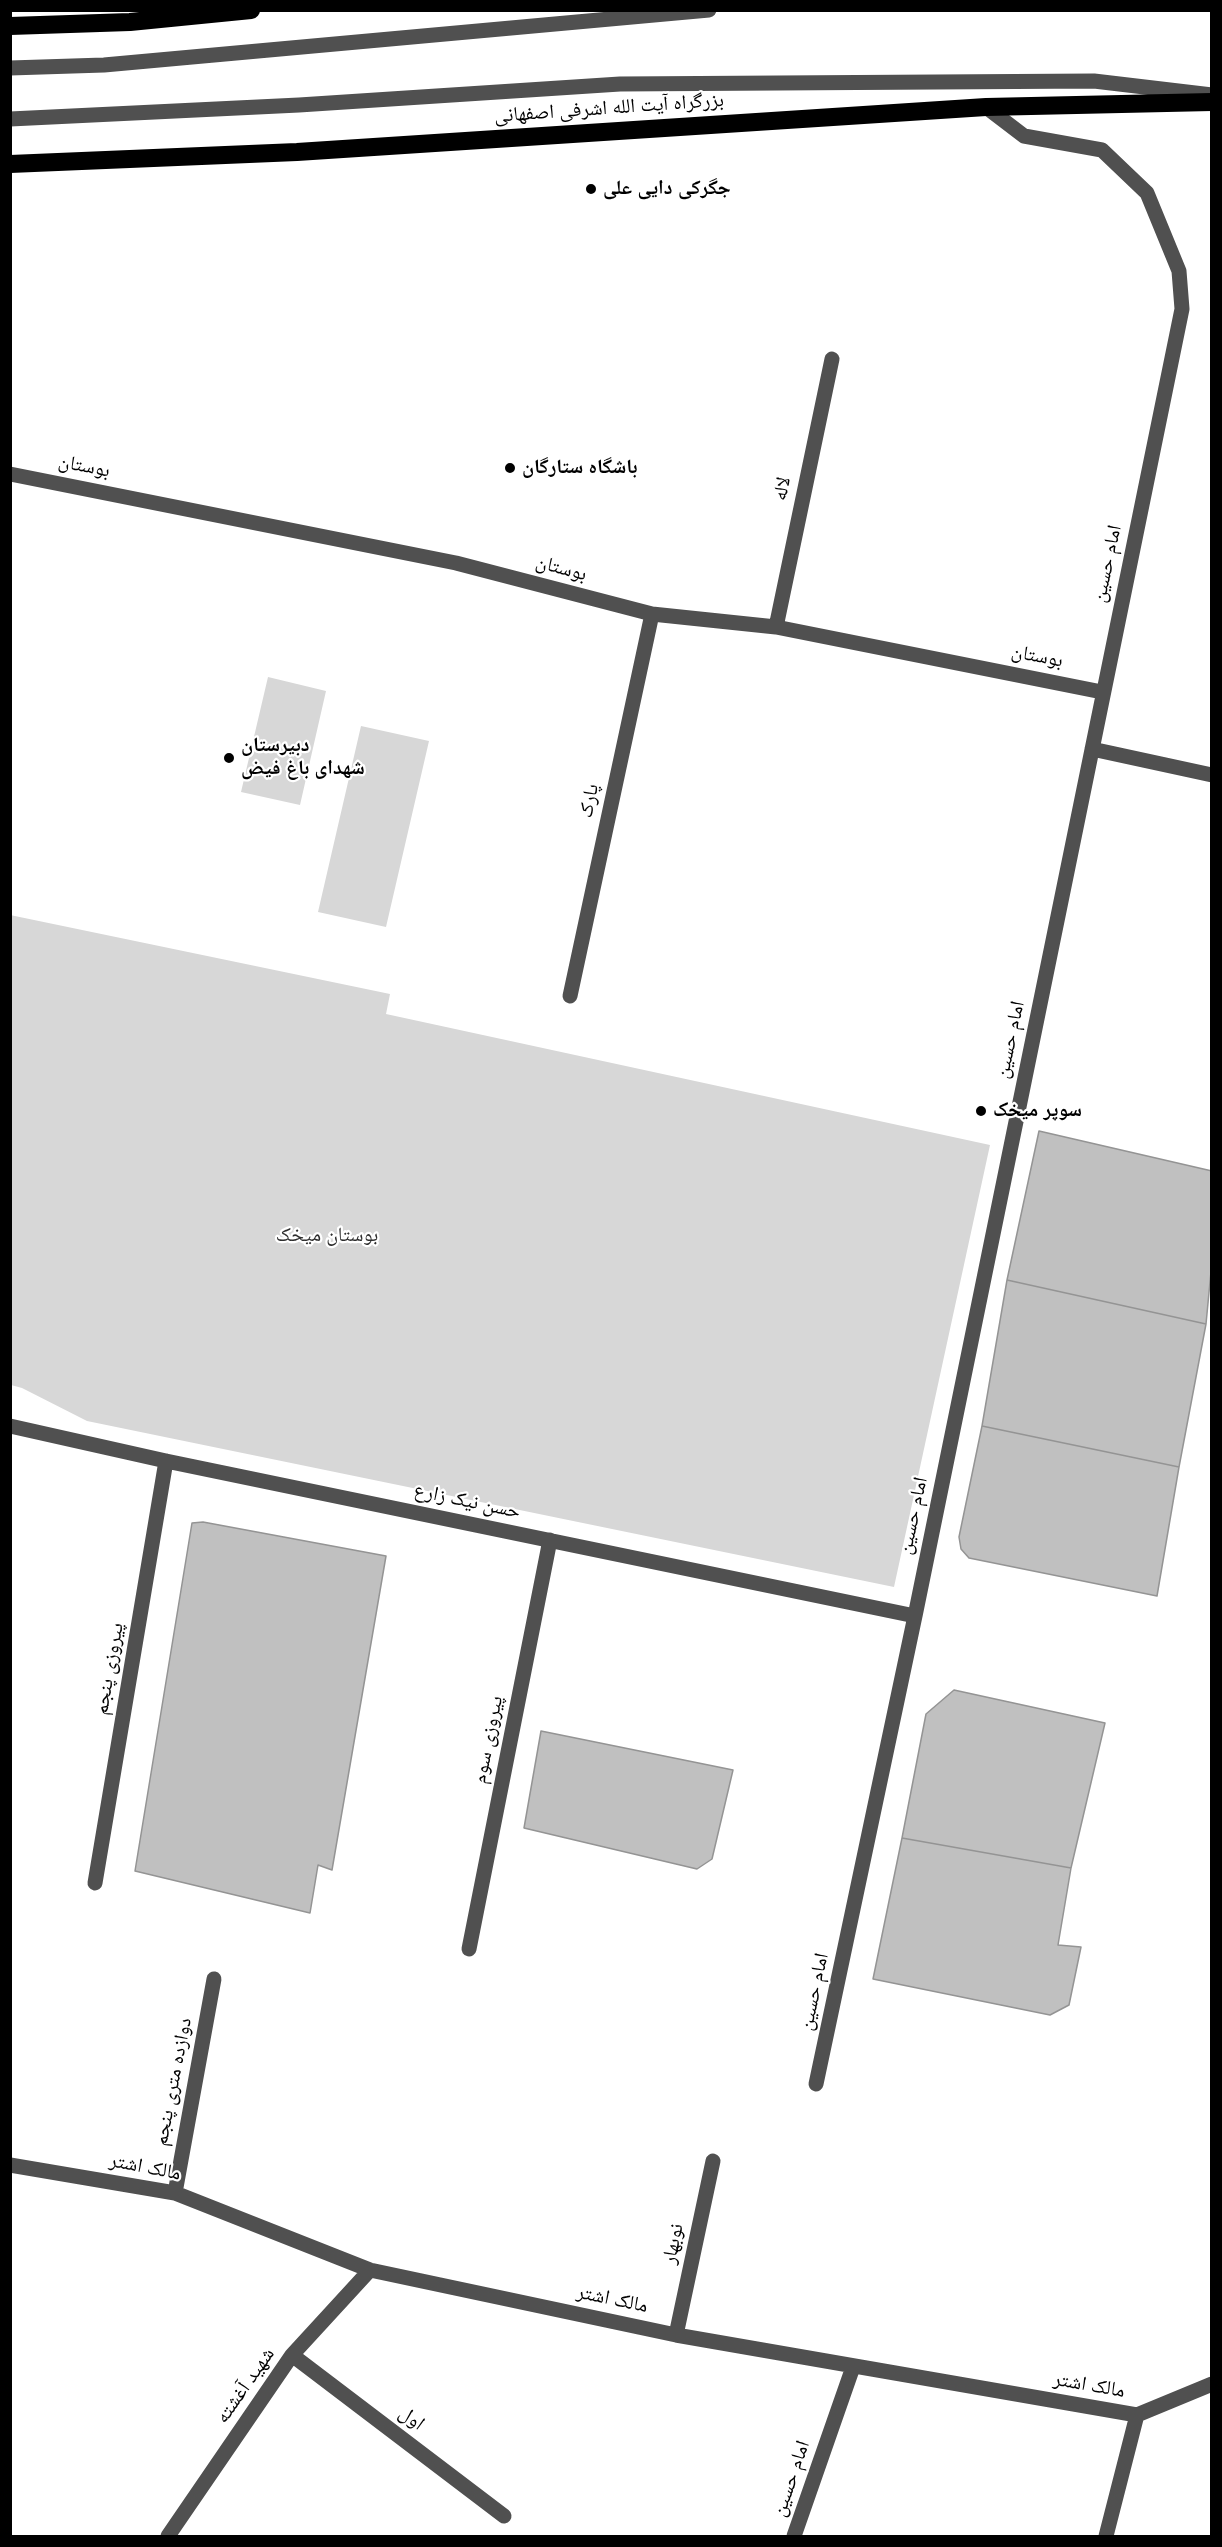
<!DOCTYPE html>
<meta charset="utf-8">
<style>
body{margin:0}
#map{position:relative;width:1222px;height:2547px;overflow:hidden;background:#fff;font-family:"Nunito Sans",sans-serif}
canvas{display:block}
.frame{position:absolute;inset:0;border:12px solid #000;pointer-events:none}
</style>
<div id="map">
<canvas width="1222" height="2547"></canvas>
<div class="frame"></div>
</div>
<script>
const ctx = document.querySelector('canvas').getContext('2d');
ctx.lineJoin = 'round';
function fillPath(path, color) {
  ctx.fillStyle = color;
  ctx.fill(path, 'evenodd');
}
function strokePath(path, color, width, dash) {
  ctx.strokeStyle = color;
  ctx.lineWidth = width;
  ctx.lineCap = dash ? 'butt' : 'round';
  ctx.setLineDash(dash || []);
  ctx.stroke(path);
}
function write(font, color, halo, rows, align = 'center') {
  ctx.font = font + ' "Nunito Sans","Noto Naskh Arabic",sans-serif';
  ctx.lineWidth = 4.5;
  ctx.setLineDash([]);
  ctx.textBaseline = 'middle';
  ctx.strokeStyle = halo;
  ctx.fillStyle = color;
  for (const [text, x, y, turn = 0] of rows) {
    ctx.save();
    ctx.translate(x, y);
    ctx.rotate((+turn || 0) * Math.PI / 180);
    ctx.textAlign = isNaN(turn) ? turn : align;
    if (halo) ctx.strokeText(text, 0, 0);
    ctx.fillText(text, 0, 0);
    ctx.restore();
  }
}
const green = new Path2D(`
 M 268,677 L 326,691 L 300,805 L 241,792 Z
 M 361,726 L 429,741 L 386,927 L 318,912 Z
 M 10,915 L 390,994 L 386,1014 L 990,1145 L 894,1587 L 87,1421 L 22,1388 L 11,1385 Z`);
const building = new Path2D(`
 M 1039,1131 L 1212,1171 L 1212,1261 L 1206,1324 L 1007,1280 Z
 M 1007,1280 L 1206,1324 L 1179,1467 L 982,1426 Z
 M 982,1426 L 1179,1467 L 1157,1596 L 969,1558 L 961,1549 L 959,1537 Z
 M 203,1522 L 386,1556 L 332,1870 L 318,1865 L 310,1913 L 135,1871 L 192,1523 Z
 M 954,1690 L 1105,1723 L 1071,1868 L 902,1838 L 926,1714 Z
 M 541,1731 L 733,1770 L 712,1859 L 697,1869 L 524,1828 Z
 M 902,1838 L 1071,1868 L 1058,1945 L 1081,1947 L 1069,2005 L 1050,2015 L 873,1979 Z`);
const minor = new Path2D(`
 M 10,68 L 104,65 L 709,10
 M 10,119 L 299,105 L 620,84 L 1094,81 L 1212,95
 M 10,474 L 456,563 L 652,614 L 776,627 L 1102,692
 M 776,627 L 832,359
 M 1092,749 L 1212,775
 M 570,996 L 652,614
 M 10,1426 L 166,1461 L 915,1616
 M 95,1883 L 166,1461
 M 469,1949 L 550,1540
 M 816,2084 L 915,1616 L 1182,309 L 1179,271 L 1147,193 L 1102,150 L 1024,136 L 986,107
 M 10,2165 L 175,2193 L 370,2270 L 676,2335 L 1137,2415 L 1212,2384
 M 175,2193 L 214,1979
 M 676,2335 L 713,2161
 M 292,2355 L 504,2516
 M 168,2536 L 292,2355 L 370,2270
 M 794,2536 L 853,2367
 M 1106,2536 L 1137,2415`);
const highway = new Path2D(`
 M 10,26 L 130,22 L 251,10
 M 10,164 L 297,152 L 986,107 L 1212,102`);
const markers = [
 [591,189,6,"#000"],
 [510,468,6,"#000"],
 [229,758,6,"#000"],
 [981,1111,6,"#000"]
];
const streetNames = [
 ["بزرگراه آیت الله اشرفی اصفهانی",609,109,-4],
 ["بوستان",84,467,11],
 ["لاله",783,489,-78],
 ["امام حسین",1108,564,-78],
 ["بوستان",561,569,15],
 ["بوستان",1037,657,11],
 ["پارک",590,801,-78],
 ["امام حسین",1011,1040,-78],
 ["حسن نیک زارع",467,1502,12],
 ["امام حسین",914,1516,-78],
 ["پیروزی پنجم",110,1669,-80],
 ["پیروزی سوم",489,1740,-79],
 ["امام حسین",815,1992,-78],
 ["دوازده متری پنجم",174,2082,-79],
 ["مالک اشتر",145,2168,11],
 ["نوبهار",674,2244,-78],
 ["مالک اشتر",612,2300,12],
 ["شهید آغشته",246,2386,-55],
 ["مالک اشتر",1089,2386,10],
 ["اول",411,2419,37],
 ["امام حسین",792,2479,-71]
];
const poiNames = [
 ["جگرکی دایی علی",603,189],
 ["باشگاه ستارگان",522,468],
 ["دبیرستان",241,746],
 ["شهدای باغ فیض",241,769],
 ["سوپر میخک",993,1111]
];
const parkNames = [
 ["بوستان میخک",327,1236]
];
fillPath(green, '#d7d7d7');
fillPath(building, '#c0c0c0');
strokePath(building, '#949494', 1.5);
strokePath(minor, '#505050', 15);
strokePath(highway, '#000', 18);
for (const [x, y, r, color] of markers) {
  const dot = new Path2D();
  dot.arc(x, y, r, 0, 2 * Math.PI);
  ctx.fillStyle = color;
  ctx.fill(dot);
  strokePath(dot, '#fff', 2);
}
write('20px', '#000', '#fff', streetNames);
write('bold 20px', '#000', '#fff', poiNames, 'left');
write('20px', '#2e2e2e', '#fff', parkNames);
</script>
